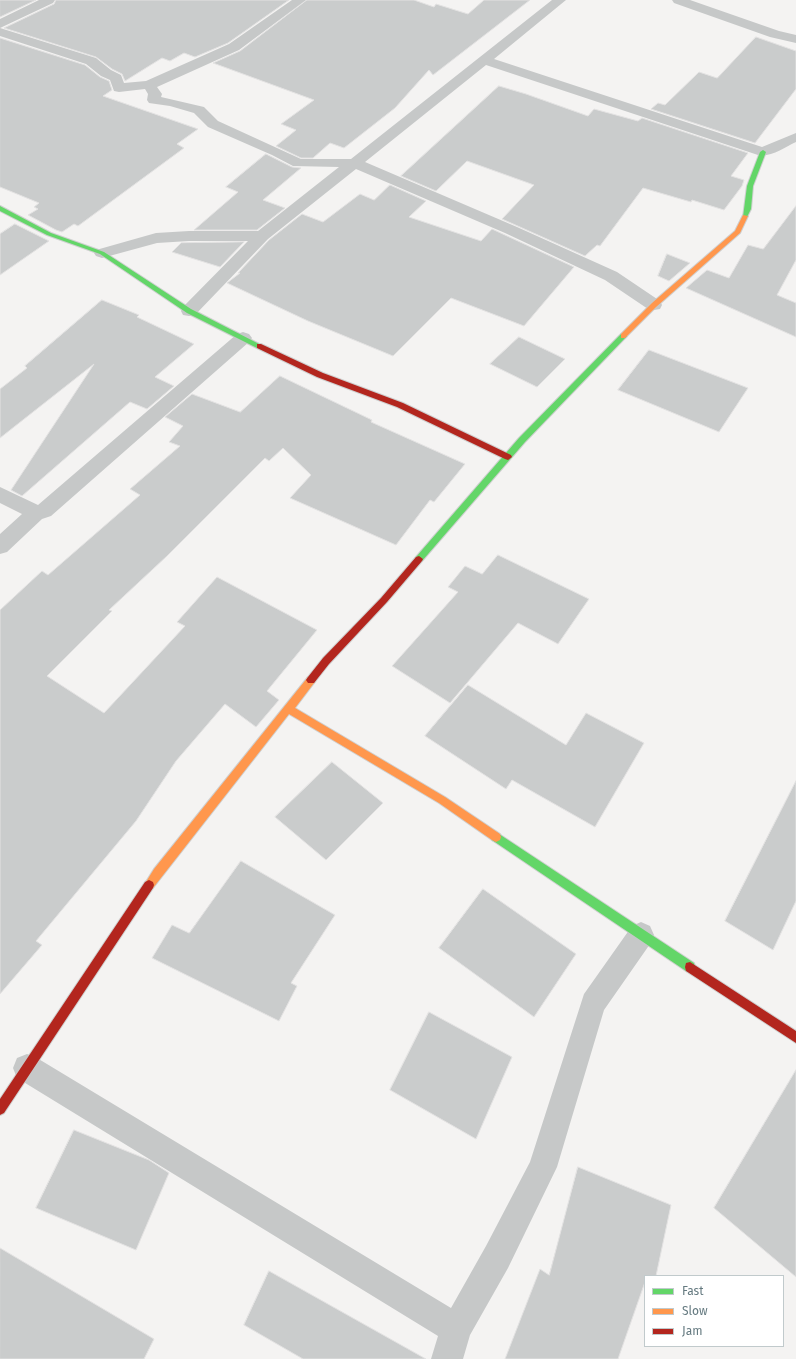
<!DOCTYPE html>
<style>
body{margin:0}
#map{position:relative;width:796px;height:1359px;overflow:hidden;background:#f4f3f2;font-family:"Fira Sans",sans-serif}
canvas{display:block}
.legend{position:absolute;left:644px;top:1275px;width:140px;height:72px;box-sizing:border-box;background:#fff;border:1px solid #c1cacc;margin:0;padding:5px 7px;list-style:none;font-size:12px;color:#657a80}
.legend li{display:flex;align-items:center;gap:8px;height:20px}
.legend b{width:20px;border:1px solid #c1cacc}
</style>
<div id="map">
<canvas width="796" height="1359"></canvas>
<ul class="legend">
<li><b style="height:5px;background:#63d668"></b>Fast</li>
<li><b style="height:5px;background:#ff974d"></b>Slow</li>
<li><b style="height:5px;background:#b3261e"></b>Jam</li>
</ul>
</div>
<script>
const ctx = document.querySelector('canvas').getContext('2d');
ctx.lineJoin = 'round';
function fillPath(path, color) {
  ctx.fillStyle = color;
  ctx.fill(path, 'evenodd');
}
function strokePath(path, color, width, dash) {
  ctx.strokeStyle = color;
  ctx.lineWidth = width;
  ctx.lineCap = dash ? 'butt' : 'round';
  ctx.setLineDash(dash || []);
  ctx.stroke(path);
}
const building = new Path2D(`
 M 0,0 L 36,0 L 0,17 Z
 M 56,0 L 289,0 L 228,43 L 195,57 L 184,53 L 170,61 L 162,58 L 125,81 L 122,74 L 112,69 L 96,57 L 4,28 L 54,4 Z
 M 307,0 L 414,0 L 434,7 L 436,4 L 468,14 L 484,0 L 530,0 L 433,75 L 429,70 L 395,108 L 344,148 L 330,143 L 313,158 L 301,158 L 276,146 L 296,130 L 281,124 L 314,100 L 213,63 L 240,51 Z
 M 756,37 L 796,51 L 796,89 L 755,143 L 651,109 L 658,103 L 665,105 L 699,72 L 717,78 Z
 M 0,38 L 85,65 L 100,77 L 109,81 L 112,90 L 103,96 L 198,129 L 177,144 L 184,148 L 78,226 L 74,224 L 62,232 L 56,230 L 28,215 L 38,209 L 34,207 L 39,203 L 0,187 Z
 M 499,86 L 526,94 L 588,116 L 594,109 L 638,121 L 642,118 L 748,153 L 731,176 L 744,180 L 742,186 L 724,210 L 692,200 L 691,202 L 643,188 L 600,246 L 597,245 L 585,256 L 502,219 L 534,185 L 467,161 L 436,191 L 401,176 Z
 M 266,154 L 292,167 L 301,168 L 263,200 L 285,208 L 257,230 L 194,230 L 238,192 L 226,187 Z
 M 390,185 L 426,201 L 409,217 L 481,241 L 492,229 L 574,267 L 524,326 L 451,298 L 393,356 L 308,321 L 227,283 L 240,273 L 238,273 L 269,240 L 302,214 L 323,222 L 360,194 L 374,200 Z
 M 796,206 L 796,260 L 777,295 L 796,303 L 796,337 L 686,288 L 707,270 L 729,278 L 748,245 L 763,249 Z
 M 15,224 L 49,241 L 0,275 L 0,234 Z
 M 244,242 L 220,267 L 172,252 L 181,243 Z
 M 667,254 L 690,263 L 669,281 L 658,276 Z
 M 102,300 L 139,315 L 137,317 L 194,344 L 155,377 L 174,386 L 147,409 L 130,402 L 22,496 L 11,490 L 94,364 L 0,438 L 0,389 L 27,368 L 25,366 Z
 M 519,337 L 565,359 L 537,387 L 490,364 Z
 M 649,350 L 748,388 L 719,432 L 618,390 Z
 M 280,376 L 372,420 L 371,422 L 465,464 L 434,502 L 430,500 L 396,545 L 290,498 L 311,475 L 283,448 L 269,461 L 265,458 L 167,556 L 109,610 L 112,611 L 47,676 L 104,713 L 185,626 L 177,622 L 217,577 L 317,630 L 267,691 L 279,700 L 256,727 L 225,704 L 176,761 L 136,821 L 36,941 L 42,945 L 0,994 L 0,610 L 42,571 L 48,575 L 140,495 L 130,489 L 180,446 L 169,442 L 183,426 L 165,417 L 192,394 L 240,412 Z
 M 498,555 L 589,599 L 558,644 L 518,623 L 450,703 L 392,666 L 458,592 L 448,587 L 465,566 L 482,574 Z
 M 468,685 L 566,745 L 586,713 L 644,743 L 595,827 L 512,780 L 506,789 L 425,736 Z
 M 332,762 L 383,803 L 326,860 L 275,817 Z
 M 796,781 L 796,901 L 773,950 L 725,921 Z
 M 241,861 L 335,915 L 291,983 L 297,986 L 279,1021 L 152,958 L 172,925 L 189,933 Z
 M 483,889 L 576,954 L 534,1017 L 439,948 Z
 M 429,1012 L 512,1057 L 476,1139 L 390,1090 Z
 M 796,1070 L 796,1277 L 714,1208 Z
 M 74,1130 L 149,1160 L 169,1173 L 136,1250 L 36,1208 Z
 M 578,1167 L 671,1205 L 656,1276 L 645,1276 L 645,1282 L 618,1359 L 505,1359 L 540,1269 L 549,1275 Z
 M 0,1248 L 154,1339 L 144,1359 L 0,1359 Z
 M 269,1271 L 426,1359 L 303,1359 L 244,1325 Z`);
const street = new Path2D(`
 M 39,0 L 55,0 L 53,3 L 0,28 L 0,19 Z
 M 292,0 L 306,0 L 239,50 L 157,87 L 162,94 L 161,97 L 204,107 L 218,121 L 301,159 L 351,159 L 552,0 L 566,0 L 494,59 L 762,147 L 796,133 L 796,142 C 785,147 770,158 758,155 L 486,65 L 365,162 L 517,227 L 617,272 L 660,301 L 662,305 L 660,309 L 654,310 L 648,309 L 605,280 L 505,233 L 356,169 L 268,239 L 195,315 L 189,316 L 183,315 L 181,311 L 183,307 L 248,241 L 189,241 L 157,243 L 102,258 L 96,256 L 94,253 L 96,250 L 156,233 L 189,231 L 258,231 L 339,167 L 293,166 L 272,155 L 208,127 L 194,113 L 170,106 L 149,103 L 147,100 L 148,94 L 145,89 L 119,92 L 114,91 L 110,80 L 101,76 L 86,64 L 0,36 L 0,28 L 96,58 L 111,70 L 121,75 L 124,83 L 146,81 L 229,44 Z
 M 672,0 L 690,0 L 779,31 L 796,35 L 796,43 L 770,37 L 674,3 Z
 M 243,332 L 249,334 L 252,338 L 249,342 L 51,516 L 42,519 L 7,552 L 0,554 L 0,534 L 22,514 L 0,503 L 0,487 L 38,505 L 237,334 Z
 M 641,922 L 650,926 L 654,935 L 650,944 L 604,1010 L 557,1167 L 508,1268 L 470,1335 L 463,1359 L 431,1359 L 438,1336 L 17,1078 L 13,1068 L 17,1058 L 27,1054 L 37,1058 L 451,1308 L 486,1246 L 530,1162 L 584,994 L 632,926 Z`);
const fast = new Path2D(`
 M 763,150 L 766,152 L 753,186 L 751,209 L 747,217 L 743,217 L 747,186 L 760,152 Z
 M 0,206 L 51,233 L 104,252 L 191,309 L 263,346 L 259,348 L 257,348 L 187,313 L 100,254 L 47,235 L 0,211 Z
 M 621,334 L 625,334 L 627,336 L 525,442 L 422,561 L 416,561 L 415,559 L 416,557 L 519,438 Z
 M 496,832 L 694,963 L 695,967 L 694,971 L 690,972 L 686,971 L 492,840 L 491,837 L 492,834 Z`);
const slow = new Path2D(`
 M 743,215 L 748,216 L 740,233 L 656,307 L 625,338 L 621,338 L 621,334 L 652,303 L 735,231 Z
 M 311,676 L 314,677 L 316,680 L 314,683 L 295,708 L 445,797 L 500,834 L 501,837 L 500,840 L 496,842 L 492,840 L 439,803 L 289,714 L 153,888 L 149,890 L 145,888 L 144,885 L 154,869 L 308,677 Z`);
const jam = new Path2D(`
 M 257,344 L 261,344 L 323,373 L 403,403 L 511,455 L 512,457 L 508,460 L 505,459 L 397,407 L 317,377 L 257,348 Z
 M 419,556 L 423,559 L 422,561 L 387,602 L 329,664 L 314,683 L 308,683 L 306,680 L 308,677 L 323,658 L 381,598 L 416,557 Z
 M 149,880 L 153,882 L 154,885 L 153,888 L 4,1113 L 0,1115 L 0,1099 L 145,882 Z
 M 690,962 L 796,1031 L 796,1043 L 686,971 L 685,967 L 686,963 Z`);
fillPath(building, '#cacccc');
strokePath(building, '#e3e2e2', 1);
strokePath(fast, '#cfd0d0', 2);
strokePath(slow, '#cfd0d0', 2);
strokePath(jam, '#cfd0d0', 2);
fillPath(street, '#c6c8c8');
fillPath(fast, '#63d668');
fillPath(slow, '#ff974d');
fillPath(jam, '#b3261e');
</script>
